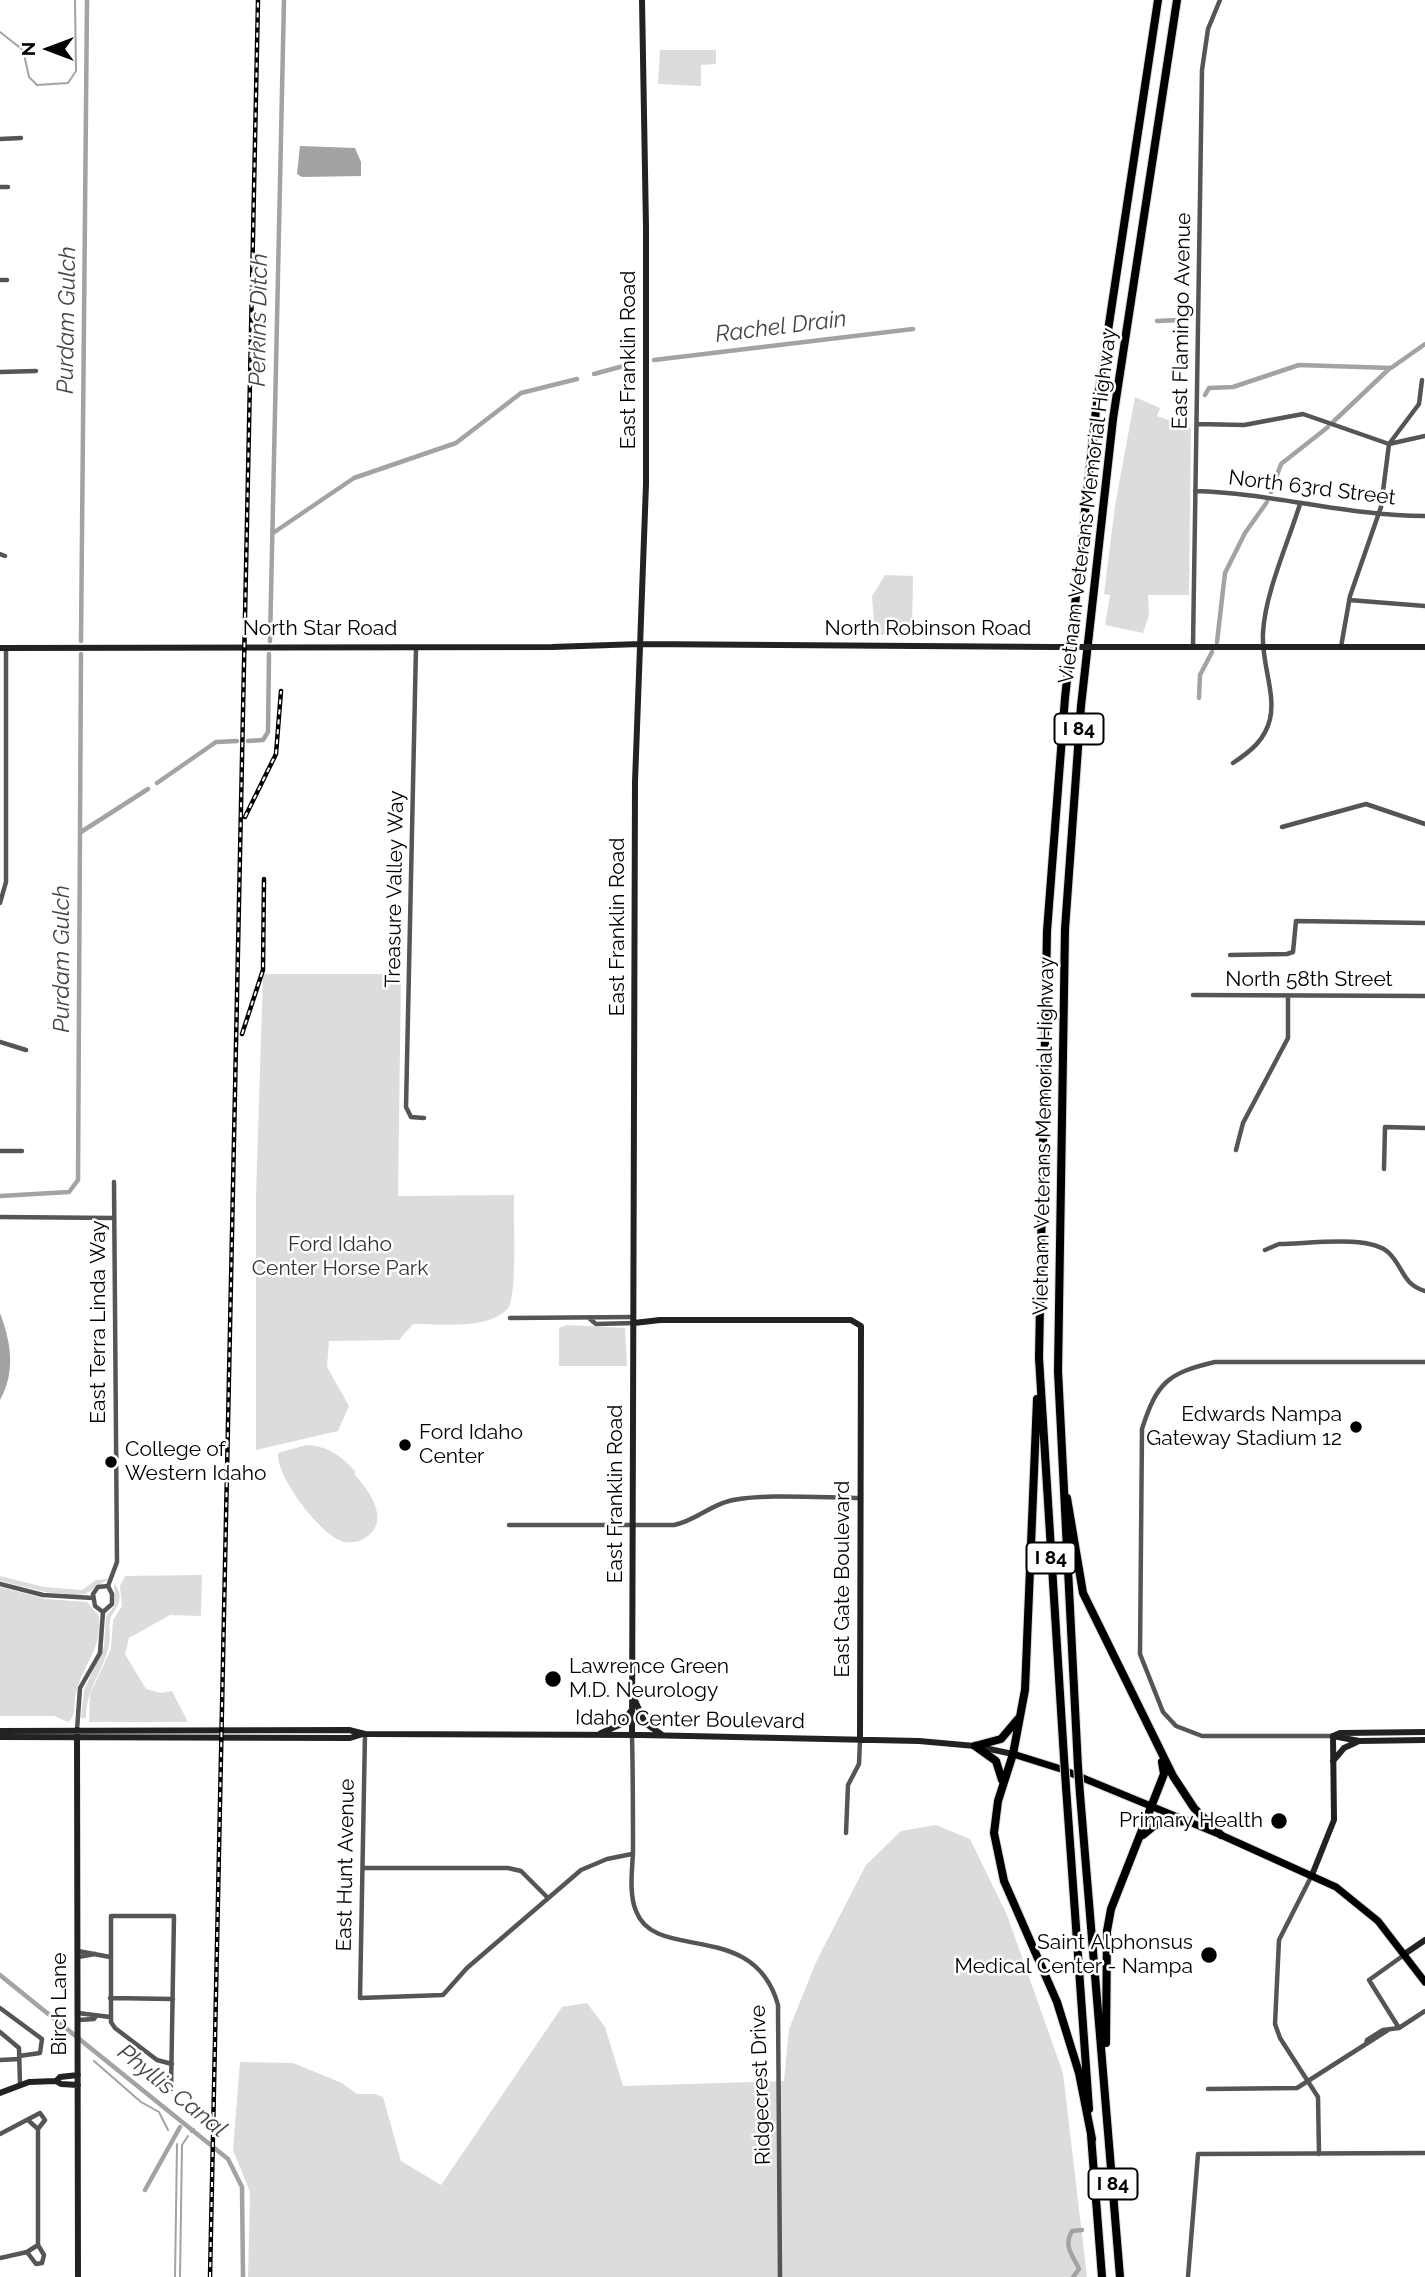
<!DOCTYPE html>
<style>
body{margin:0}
#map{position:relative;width:1425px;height:2277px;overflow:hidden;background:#fff;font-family:Raleway,sans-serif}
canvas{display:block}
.north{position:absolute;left:14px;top:14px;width:70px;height:70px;-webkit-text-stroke:5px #fff;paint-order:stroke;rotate:270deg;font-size:19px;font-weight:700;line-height:28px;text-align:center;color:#000}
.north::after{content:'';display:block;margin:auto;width:24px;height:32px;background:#000;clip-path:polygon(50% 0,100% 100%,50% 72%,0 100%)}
</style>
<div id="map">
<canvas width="1425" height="2277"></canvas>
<div class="north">N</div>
</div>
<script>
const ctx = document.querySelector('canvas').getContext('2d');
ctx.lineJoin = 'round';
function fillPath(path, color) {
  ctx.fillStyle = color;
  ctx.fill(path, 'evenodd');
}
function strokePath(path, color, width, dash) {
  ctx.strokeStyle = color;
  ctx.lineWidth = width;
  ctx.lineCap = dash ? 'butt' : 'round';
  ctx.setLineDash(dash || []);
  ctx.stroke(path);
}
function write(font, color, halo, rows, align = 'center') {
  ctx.font = font + ' Raleway,sans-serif';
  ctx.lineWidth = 5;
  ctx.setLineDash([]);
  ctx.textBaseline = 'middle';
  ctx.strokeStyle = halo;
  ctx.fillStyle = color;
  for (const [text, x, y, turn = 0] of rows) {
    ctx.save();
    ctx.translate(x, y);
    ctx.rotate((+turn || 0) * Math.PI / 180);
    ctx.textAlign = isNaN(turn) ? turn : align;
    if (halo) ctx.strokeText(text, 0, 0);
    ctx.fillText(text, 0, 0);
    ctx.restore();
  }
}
const green = new Path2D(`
 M 660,50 L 716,50 L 716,64 L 701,65 L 701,86 L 658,84 Z
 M 1135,397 L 1160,408 L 1157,416 L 1191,428 L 1189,595 L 1148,595 L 1149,615 L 1143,633 L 1105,625 L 1110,595 L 1104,594 L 1115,506 Z
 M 885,575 L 913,576 L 912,629 L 875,636 L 872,596 Z
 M 263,974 L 401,974 L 398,1196 L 514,1195 C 513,1215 518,1296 508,1308 C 491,1330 438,1324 413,1324 L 399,1340 L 329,1341 L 327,1367 L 349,1406 L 338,1431 L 256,1450 L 256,1197 Z
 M 567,1325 L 625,1328 L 627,1366 L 559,1366 L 559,1328 Z
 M 306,1445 C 329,1446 341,1456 356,1472 L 354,1474 C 367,1488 393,1521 365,1538 C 359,1542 352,1543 344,1542 C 321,1536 276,1477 278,1453 Z
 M 202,1575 L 201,1616 L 170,1615 L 129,1638 L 125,1654 L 146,1689 L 161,1693 L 172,1691 L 188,1722 L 89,1722 L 90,1694 L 111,1649 L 113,1620 L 122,1606 L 120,1586 L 125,1576 Z
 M 0,1576 L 44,1587 L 82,1590 L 96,1580 L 109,1579 L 85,1594 L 77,1595 L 45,1592 L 0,1581 Z
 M 114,1583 C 125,1597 118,1605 111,1617 C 108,1625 111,1637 109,1645 C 103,1673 86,1687 86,1718 L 81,1718 L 84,1690 L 104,1646 L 106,1617 L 115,1605 Z
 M 0,1587 L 46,1599 L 87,1602 L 99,1616 C 102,1651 83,1663 76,1693 C 73,1705 77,1716 68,1722 L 54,1716 L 0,1716 Z
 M 936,1825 L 970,1839 L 1007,1915 L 1063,2073 L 1087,2277 L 248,2277 L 250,2192 L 233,2150 L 240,2062 L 293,2063 L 342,2083 L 357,2094 L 375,2094 L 383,2097 L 401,2161 L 441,2185 L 562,2007 L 587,2003 L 605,2027 L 623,2086 L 784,2081 L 789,2029 L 817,1960 L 866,1865 L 901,1831 Z`);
const water = new Path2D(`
 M 300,146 L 355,148 L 361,162 L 361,176 L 302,177 L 297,174 Z
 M 0,1313 C 11,1342 16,1372 0,1400 Z`);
const stream = new Path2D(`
 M 0,32 L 23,50 L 29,77 L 37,85 L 68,83 L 76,71 L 75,0
 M 94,2061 L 141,2102 L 159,2112 L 168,2130
 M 191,2132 L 194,2129
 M 175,2277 L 177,2144
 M 180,2277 L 182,2145 L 188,2136`);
const canal = new Path2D(`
 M 1157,321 L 1180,320
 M 654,360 L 913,329
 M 594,374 L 627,365
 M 1205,395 L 1209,388 L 1233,387 L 1299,365 L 1391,368 L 1425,344
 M 1333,422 L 1390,368
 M 1271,492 L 1281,464 L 1328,427
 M 273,533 L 354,478 L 456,443 L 521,393 L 577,379
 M 81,641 L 87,0
 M 270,641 L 284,0
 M 1217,642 L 1225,573 L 1245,533 L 1267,502
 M 1199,698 L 1200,675 L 1212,652
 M 248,741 L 263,740 L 268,732 L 269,654
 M 157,783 L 216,742 L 237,741
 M 81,832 L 148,789
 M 0,1196 L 69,1192 L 78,1180 L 81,654
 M 0,1975 L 228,2159 L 242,2187 L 243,2277
 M 145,2190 L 180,2127
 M 1073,2277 L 1079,2269 C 1073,2255 1063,2247 1072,2231 L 1082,2230`);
const street = new Path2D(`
 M 0,139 L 21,138
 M 0,187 L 8,187
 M 0,280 L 7,280
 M 0,372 L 36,371
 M 1197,424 L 1244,425 L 1303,414 L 1389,444 L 1425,436
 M 1195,491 C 1273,493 1347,516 1425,516
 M 0,554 L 5,556
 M 1349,600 L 1425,606
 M 1193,645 L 1202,70 L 1208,29 L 1220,0
 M 416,647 L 406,1107 L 411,1117 L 424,1118
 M 1341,647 L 1350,596 L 1381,507 L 1389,444 L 1419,404 L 1422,380
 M 1233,763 C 1251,751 1265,740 1270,719 C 1276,693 1261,662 1263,633 C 1265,593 1288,543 1300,504
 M 1282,827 L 1366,804 L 1425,824
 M 0,903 L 6,882 L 6,648
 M 1230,955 L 1287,954 L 1293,952 L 1296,921 L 1425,923
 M 1193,995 L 1425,996
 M 0,1042 L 26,1050
 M 1236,1150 L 1243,1123 L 1288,1038 L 1288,996
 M 0,1151 L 22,1151
 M 1384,1169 L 1385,1127 L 1425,1128
 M 0,1217 L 114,1218
 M 1265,1250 L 1279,1244 C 1307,1244 1370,1234 1389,1253 C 1404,1268 1402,1284 1425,1291
 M 510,1318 L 634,1317
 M 590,1319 L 596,1324 L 634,1323
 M 509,1525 L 674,1525 C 695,1521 709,1506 729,1501 C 761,1493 826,1498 861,1498
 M 0,1584 L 43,1595 L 93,1598
 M 108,1586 L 117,1562 L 114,1182
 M 103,1612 L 95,1606 L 93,1594 L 98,1587 L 108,1586
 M 103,1612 L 112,1604 L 112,1594 L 108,1586
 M 77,1730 L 80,1688 L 100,1653 L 103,1612
 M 365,1734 L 360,1998 L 443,1995 L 467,1968 L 581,1870 L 607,1859 L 632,1854
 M 632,1735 C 633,1774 633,1814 633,1853 C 632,1871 629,1894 636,1911 C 655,1963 754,1918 778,2005 L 780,2277
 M 1333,1736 L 1202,1736 L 1176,1726 L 1163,1712 L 1140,1654 L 1142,1429 C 1157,1382 1168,1373 1215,1362 L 1425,1362
 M 846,1833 L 848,1785 L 859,1764 L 860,1740
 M 363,1868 L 508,1868 L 521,1871 L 548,1898
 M 1312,1875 L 1279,1940 L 1275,2024 L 1280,2038 L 1318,2097 L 1319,2154
 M 78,1951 L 110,1957
 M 78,1957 L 95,1954
 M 110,1998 L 173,1999
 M 0,2008 L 42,2039 L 40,2053 L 19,2056
 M 78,2013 L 110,2017
 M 78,2020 L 94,2019 L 96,2016
 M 1399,2028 L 1369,1980 L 1404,1955
 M 0,2032 L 19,2048 L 20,2085
 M 1366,2044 L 1367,2040 L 1383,2030 L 1399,2028 L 1425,2011
 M 0,2060 L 19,2059
 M 171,2089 L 174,1916 L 111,1916 L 111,2022 L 115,2028 L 157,2060 L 172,2064
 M 1208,2089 L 1297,2088 L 1388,2030
 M 29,2121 L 38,2129 L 38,2245
 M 0,2134 L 40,2113 L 45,2120 L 38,2129
 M 27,2252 L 36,2264 L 42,2263 L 44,2255 L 38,2245
 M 0,2258 L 27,2252 L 38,2245
 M 1188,2277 L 1198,2154 L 1425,2153`);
const secondary = new Path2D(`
 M 1104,647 L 1425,647
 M 0,648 L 552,647 L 640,644 L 1054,647
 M 634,1323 L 660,1320 L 851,1320 L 861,1326 L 860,1740
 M 633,1696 L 645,1723 L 661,1734
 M 77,1730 L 78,2277
 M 0,1731 L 349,1730 L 365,1734 L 642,1735 L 919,1741 L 975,1746 L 1013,1754
 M 601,1733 L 624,1723 L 630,1712
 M 632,1735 L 635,782 L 646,484 L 646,228 L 642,0
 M 1333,1736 L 1359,1741 L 1425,1740
 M 1333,1736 L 1340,1733 L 1425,1732
 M 0,1737 L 350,1738 L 363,1734
 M 1333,1761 L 1344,1748 L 1359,1741
 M 1312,1875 L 1334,1820 L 1333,1736
 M 1406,1953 L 1425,1940
 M 56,2081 L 61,2084 L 78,2085
 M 0,2093 L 29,2082 L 56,2081 L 60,2077 L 78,2075`);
const primary = new Path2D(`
 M 1013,1754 L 1061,1769 L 1221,1835 L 1336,1887 L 1378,1921 L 1425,1982`);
const highway = new Path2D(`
 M 1037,1399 L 1025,1690 L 1013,1754 L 998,1801 L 994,1833 L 1004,1881 L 1057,2002 L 1079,2073 L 1092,2139
 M 1067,1498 L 1083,1593 L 1173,1776 L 1194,1808 L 1221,1835
 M 975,1746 L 1001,1739 L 1018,1719
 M 975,1746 L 996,1761 L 1002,1780
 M 1064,1758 L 1039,1358 L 1047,931 L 1065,698 L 1096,410 L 1158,0
 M 1078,1767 L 1058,1371 L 1065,929 L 1081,706 L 1113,419 L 1177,0
 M 1066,1787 L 1089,2109
 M 1080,1794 L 1120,2277
 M 1143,1835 L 1155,1825 L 1184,1821
 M 1106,2043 L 1107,1931 L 1111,1909 L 1164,1774 L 1162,1762
 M 1091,2135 L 1102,2277`);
const rail = new Path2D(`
 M 245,817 L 276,754 L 281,691
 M 242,1034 L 263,970 L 264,879
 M 210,2277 L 258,0`);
const secondaryBridge = new Path2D(`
 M 1054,647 L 1104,647`);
const highwayBridge = new Path2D(`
 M 1064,1758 L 1066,1787
 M 1078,1767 L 1080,1794`);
const markers = [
 [1356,1427,7,"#000"],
 [405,1445,7,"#000"],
 [111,1462,7,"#000"],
 [553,1679,9,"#000"],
 [1279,1821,9,"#000"],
 [1209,1955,9,"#000"]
];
const shields = [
 [1079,729,49],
 [1051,1558,49],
 [1113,2184,49]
];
const shieldNames = [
 ["I 84",1079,729],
 ["I 84",1051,1558],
 ["I 84",1113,2184]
];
const streetNames = [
 ["East Flamingo Avenue",1182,321,-89],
 ["East Franklin Road",629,360,-90],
 ["North 63rd Street",1312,488,7],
 ["Vietnam Veterans Memorial Highway",1088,506,-83],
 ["North Star Road",320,629],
 ["North Robinson Road",928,629],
 ["Treasure Valley Way",395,889,-89],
 ["East Franklin Road",618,927,-90],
 ["North 58th Street",1309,980],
 ["Vietnam Veterans Memorial Highway",1044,1136,-89],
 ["East Terra Linda Way",99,1322,-90],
 ["East Franklin Road",616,1494,-90],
 ["East Gate Boulevard",843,1579,-90],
 ["Idaho Center Boulevard",690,1720,1],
 ["East Hunt Avenue",346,1865,-89],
 ["Birch Lane",60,2004,-90],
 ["Ridgecrest Drive",761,2085,-92]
];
const parkNames = [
 ["Ford Idaho",340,1245],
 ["Center Horse Park",340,1269]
];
const poiNames = [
 ["Edwards Nampa",1342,1415],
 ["Gateway Stadium 12",1342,1439],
 ["Ford Idaho",419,1433,"left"],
 ["Center",419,1457,"left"],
 ["College of",125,1450,"left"],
 ["Western Idaho",125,1474,"left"],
 ["Lawrence Green",569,1667,"left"],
 ["M.D. Neurology",569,1691,"left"],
 ["Primary Health",1263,1821],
 ["Saint Alphonsus",1193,1943],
 ["Medical Center - Nampa",1193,1967]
];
const waterNames = [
 ["Purdam Gulch",67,320,-89],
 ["Perkins Ditch",259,320,-89],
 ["Rachel Drain",781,327,-7],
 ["Purdam Gulch",62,959,-90],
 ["Phyllis Canal",172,2091,39]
];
fillPath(green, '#dcdcdc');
fillPath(water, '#a3a3a3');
strokePath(stream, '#a3a3a3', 2);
strokePath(canal, '#a3a3a3', 4.5);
strokePath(primary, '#dbdbdb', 9);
strokePath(highway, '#dbdbdb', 10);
strokePath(street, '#555', 4.5);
strokePath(secondary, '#222', 6);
strokePath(primary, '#000', 7);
strokePath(highway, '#000', 8);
strokePath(rail, '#000', 4.5);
strokePath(rail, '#fff', 2, [5]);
strokePath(highwayBridge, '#dbdbdb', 10, []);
strokePath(secondaryBridge, '#222', 6);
strokePath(highwayBridge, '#000', 8);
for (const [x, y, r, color] of markers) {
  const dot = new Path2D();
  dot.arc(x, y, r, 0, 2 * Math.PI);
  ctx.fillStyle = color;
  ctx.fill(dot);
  strokePath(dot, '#fff', 2.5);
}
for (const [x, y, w] of shields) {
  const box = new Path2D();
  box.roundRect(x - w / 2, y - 15.5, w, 31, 5);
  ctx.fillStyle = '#fff';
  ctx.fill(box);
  strokePath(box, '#000', 2);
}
write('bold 19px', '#000', null, shieldNames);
write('21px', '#000', '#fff', streetNames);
write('21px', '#333', '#fff', parkNames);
write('21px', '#000', '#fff', poiNames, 'right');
write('italic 23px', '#444', '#fff', waterNames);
</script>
